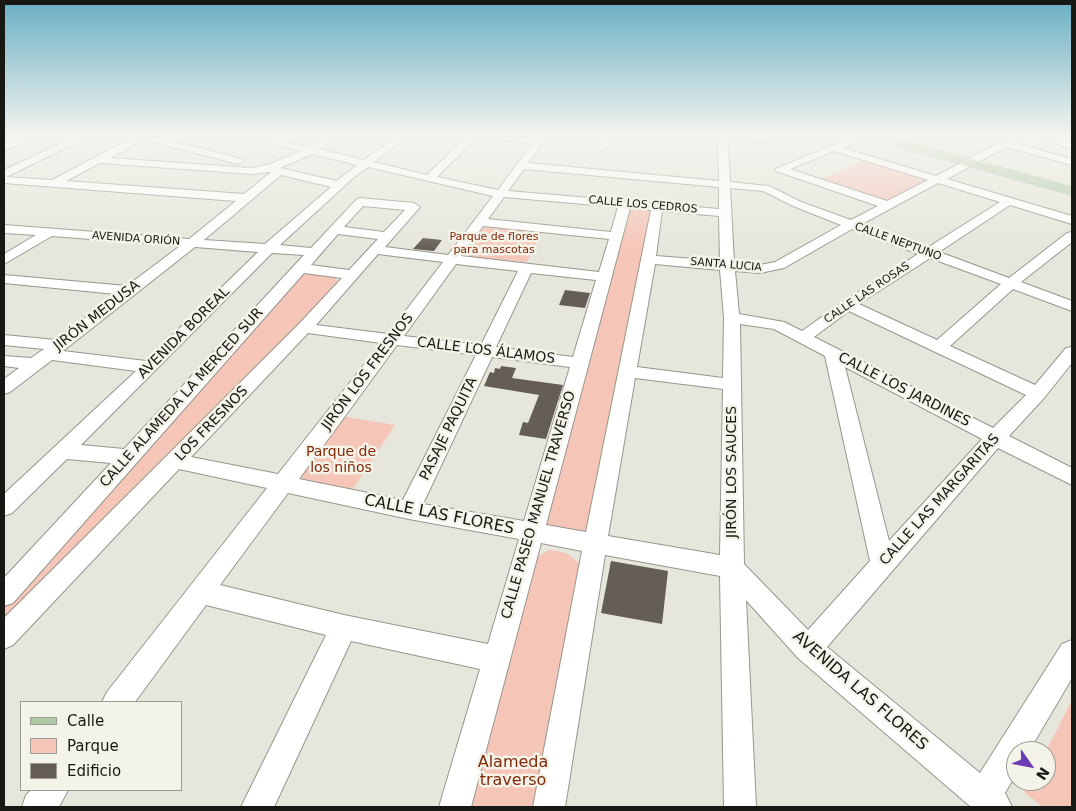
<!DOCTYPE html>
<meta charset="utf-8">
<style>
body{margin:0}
#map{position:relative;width:1076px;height:811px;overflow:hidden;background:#e6e6dc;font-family:"DejaVu Sans",sans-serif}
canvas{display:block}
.frame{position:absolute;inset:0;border:5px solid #171714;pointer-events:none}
.legend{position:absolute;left:20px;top:701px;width:162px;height:90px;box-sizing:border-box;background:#f4f3e9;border:1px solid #9c9b94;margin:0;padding:6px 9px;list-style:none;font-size:15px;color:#171714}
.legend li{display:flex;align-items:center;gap:10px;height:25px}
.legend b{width:25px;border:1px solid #9c9b94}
.north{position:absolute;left:1006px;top:741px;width:50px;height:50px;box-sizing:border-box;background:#f4f3e9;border:1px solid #9c9b94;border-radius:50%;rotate:123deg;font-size:14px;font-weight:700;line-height:20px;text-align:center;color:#171714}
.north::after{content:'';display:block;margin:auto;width:18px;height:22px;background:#6b3bb2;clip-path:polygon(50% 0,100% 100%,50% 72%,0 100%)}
</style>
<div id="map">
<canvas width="1076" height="811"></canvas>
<div class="frame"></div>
<ul class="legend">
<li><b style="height:6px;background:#b0caa6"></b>Calle</li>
<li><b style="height:14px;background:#f5c6b8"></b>Parque</li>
<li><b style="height:14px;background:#645e57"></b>Edificio</li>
</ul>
<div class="north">N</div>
</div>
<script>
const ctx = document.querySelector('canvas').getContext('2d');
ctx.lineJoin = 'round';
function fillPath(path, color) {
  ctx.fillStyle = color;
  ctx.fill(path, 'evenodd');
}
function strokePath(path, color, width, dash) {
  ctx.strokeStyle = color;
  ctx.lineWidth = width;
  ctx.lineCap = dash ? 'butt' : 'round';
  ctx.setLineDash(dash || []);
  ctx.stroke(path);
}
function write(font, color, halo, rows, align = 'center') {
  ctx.font = font + ' "DejaVu Sans",sans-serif';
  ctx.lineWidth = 5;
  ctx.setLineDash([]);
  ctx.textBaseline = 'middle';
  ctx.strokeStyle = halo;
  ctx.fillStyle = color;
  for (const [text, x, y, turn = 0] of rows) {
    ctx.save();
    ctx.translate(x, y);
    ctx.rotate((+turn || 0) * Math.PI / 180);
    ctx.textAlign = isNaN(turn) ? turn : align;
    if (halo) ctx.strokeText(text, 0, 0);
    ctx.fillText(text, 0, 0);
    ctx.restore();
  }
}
const green = new Path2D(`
 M 865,160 L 927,179 L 885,202 L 820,180 Z
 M 631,206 L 653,211 L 591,526 C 579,536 558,532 545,523 L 619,234 Z
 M 487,227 L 541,233 L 527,262 L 470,257 L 464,254 L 482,228 Z
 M 306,274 L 333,276 L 339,282 L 314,310 L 4,627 L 4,604 L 298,277 Z
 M 341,416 L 395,425 L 351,492 L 292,481 Z
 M 549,550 C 564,551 570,554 581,565 L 571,637 L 541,807 L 469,807 L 533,565 L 539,556 Z
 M 1072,700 L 1072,807 L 1043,807 L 1024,792 L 1030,781 L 1046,781 L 1046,751 Z`);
const building = new Path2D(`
 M 423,238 L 442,240 L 434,251 L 413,249 Z
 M 565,290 L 590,293 L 585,308 L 559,305 Z
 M 501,366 L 516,368 L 512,378 L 563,385 L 546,439 L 519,435 L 523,422 L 528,423 L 539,395 L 484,386 L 490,372 L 494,373 L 495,368 L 500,369 Z
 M 611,561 L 668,571 L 662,624 L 601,613 Z`);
const minor = new Path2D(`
 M 23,136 L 36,136 L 4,151 L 4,144 Z
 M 77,136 L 90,136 L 6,177 L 52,180 L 135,136 L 152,136 L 242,159 L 243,161 L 238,164 L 144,140 L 110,158 L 252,168 L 270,164 L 301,151 L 244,136 L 262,136 L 309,147 L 326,136 L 338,136 L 319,149 L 364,160 L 397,136 L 408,136 L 374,162 L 427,175 L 467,136 L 478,136 L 437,177 L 498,190 L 533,143 L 483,139 L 478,136 L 537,138 L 548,136 L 528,163 L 719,181 L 718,136 L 780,136 L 763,142 L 728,140 L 730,182 L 769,186 L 801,202 L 851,220 L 878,206 L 776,171 L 775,169 L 856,136 L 870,136 L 843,148 L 936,176 L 997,144 L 972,136 L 989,136 L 1004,140 L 1012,136 L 1025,136 L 1014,143 L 1072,159 L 1072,165 L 1006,147 L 947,179 L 1072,216 L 1072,224 L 1010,205 L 939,252 L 1009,278 L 1067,233 L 1072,232 L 1072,242 L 1021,282 L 1072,301 L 1072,311 L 1013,289 L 950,346 L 1035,385 L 1066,348 L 1072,347 L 1072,363 L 1044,398 L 1009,436 L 1072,468 L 1072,485 L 998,448 L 827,647 L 980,773 L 1062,644 L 1072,640 L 1072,678 L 1029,751 L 1016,751 L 1016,774 L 1005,793 L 1012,807 L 971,807 L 798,658 L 746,600 L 756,807 L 724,807 L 720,576 L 605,555 L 565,807 L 533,807 L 582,551 L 541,543 L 471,807 L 439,807 L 480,669 L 351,641 L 274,807 L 241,807 L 326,635 L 206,605 L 135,702 L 102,702 L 107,692 L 267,488 L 179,469 L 13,645 L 4,649 L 4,618 L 298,325 L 342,278 L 304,273 L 13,603 L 4,606 L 4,578 L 111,463 L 67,459 L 12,513 L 4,516 L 4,494 L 136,371 L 52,360 L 10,392 L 4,394 L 4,379 L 19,368 L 4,366 L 4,356 L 31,358 L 44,349 L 4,345 L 4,335 L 56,340 L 116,294 L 4,283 L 4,275 L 127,286 L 180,246 L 52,236 L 4,264 L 4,254 L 36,235 L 4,233 L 4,225 L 189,239 L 236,201 L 4,183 L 4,170 ZM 834,151 L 928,180 L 887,201 L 790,169 ZM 312,154 L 357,165 L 337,181 L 280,168 ZM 100,163 L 252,174 L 271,172 L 244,194 L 66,181 ZM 368,167 L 493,196 L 448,255 L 385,247 L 420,207 L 414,203 L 360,198 L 356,200 L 311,248 L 280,245 L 353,178 ZM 524,169 L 719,187 L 719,209 L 508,191 ZM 281,175 L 331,187 L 265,244 L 204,240 ZM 938,183 L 1000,202 L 927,248 L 862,224 ZM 730,188 L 763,191 L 793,206 L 841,225 L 775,262 L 760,265 L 734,262 ZM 504,197 L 618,207 L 611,232 L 488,219 ZM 363,206 L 405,210 L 384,232 L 344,227 ZM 630,208 L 651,210 L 586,532 L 546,525 ZM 662,211 L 719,216 L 720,261 L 656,256 ZM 483,226 L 609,239 L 599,272 L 461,256 ZM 852,229 L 918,254 L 843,302 L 802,331 L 784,322 L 739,314 L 735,271 L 760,273 L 784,268 ZM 338,234 L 378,239 L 349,270 L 311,265 ZM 195,247 L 258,252 L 146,361 L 63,351 ZM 272,253 L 304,255 L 124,449 L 81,445 ZM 378,254 L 443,262 L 388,334 L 316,325 ZM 930,258 L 1001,284 L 937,340 L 859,304 ZM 456,264 L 518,271 L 481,345 L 404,336 ZM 655,264 L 720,270 L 724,318 L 723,378 L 637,367 ZM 531,273 L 596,280 L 573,357 L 496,347 ZM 849,311 L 1026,395 L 993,428 L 814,337 ZM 740,324 L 774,329 L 825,356 L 870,561 L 808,630 L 744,564 ZM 308,333 L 381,343 L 278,474 L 191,457 ZM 397,345 L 476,355 L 403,500 L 299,479 ZM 492,357 L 570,367 L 524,521 L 423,504 ZM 845,367 L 982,439 L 889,541 ZM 635,378 L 723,389 L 720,555 L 608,536 ZM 288,493 L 409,519 L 519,539 L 488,644 L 344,615 L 220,585 Z
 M 601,136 L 611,136 L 607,148 L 602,151 L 597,148 Z
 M 1034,136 L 1050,136 L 1072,143 L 1072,149 Z
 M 31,790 L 68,790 L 59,807 L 22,807 L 26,795 Z`);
const major = new Path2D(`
 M 867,136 L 887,136 L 1072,187 L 1072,195 L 869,139 Z`);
const farStreetnames = [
 ["CALLE LOS CEDROS",643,205,5],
 ["AVENIDA ORIÓN",136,239,4],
 ["CALLE NEPTUNO",898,242,20],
 ["SANTA LUCIA",726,265,5],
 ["CALLE LAS ROSAS",867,293,-34]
];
const farParknames = [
 ["Parque de flores",494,237],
 ["para mascotas",494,250]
];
const streetNames = [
 ["JIRÓN MEDUSA",97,316,-38],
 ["AVENIDA BOREAL",184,333,-45],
 ["CALLE LOS ÁLAMOS",486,351,7],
 ["JIRÓN LOS FRESNOS",368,372,-53],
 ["CALLE LOS JARDINES",904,390,27],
 ["CALLE ALAMEDA LA MERCED SUR",182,398,-48],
 ["LOS FRESNOS",212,424,-46],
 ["PASAJE PAQUITA",449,429,-64],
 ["JIRÓN LOS SAUCES",732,472,-90],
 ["CALLE LAS MARGARITAS",940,500,-48],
 ["CALLE PASEO MANUEL TRAVERSO",539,505,-74]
];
const parkNames = [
 ["Parque de",341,452],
 ["los niños",341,468]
];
const nearStreetnames = [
 ["CALLE LAS FLORES",439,515,11],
 ["AVENIDA LAS FLORES",860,691,41]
];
const nearParknames = [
 ["Alameda",513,763],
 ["traverso",513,781]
];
fillPath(green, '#f5c6b8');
fillPath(building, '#645e57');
strokePath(minor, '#97968d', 2);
strokePath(major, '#c3c3c2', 2);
fillPath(minor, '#fff');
fillPath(major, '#b0caa6');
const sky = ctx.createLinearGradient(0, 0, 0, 250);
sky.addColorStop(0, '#69afc3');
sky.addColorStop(0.54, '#f4f4ef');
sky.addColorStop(1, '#f4f4ef00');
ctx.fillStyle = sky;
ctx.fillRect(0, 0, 1076, 250);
write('11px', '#171714', '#f4f3e9', farStreetnames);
write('11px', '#82290a', '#f4f3e9', farParknames);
write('14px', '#171714', '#f4f3e9', streetNames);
write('14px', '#82290a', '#f4f3e9', parkNames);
write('16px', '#171714', '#f4f3e9', nearStreetnames);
write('16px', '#82290a', '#f4f3e9', nearParknames);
</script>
